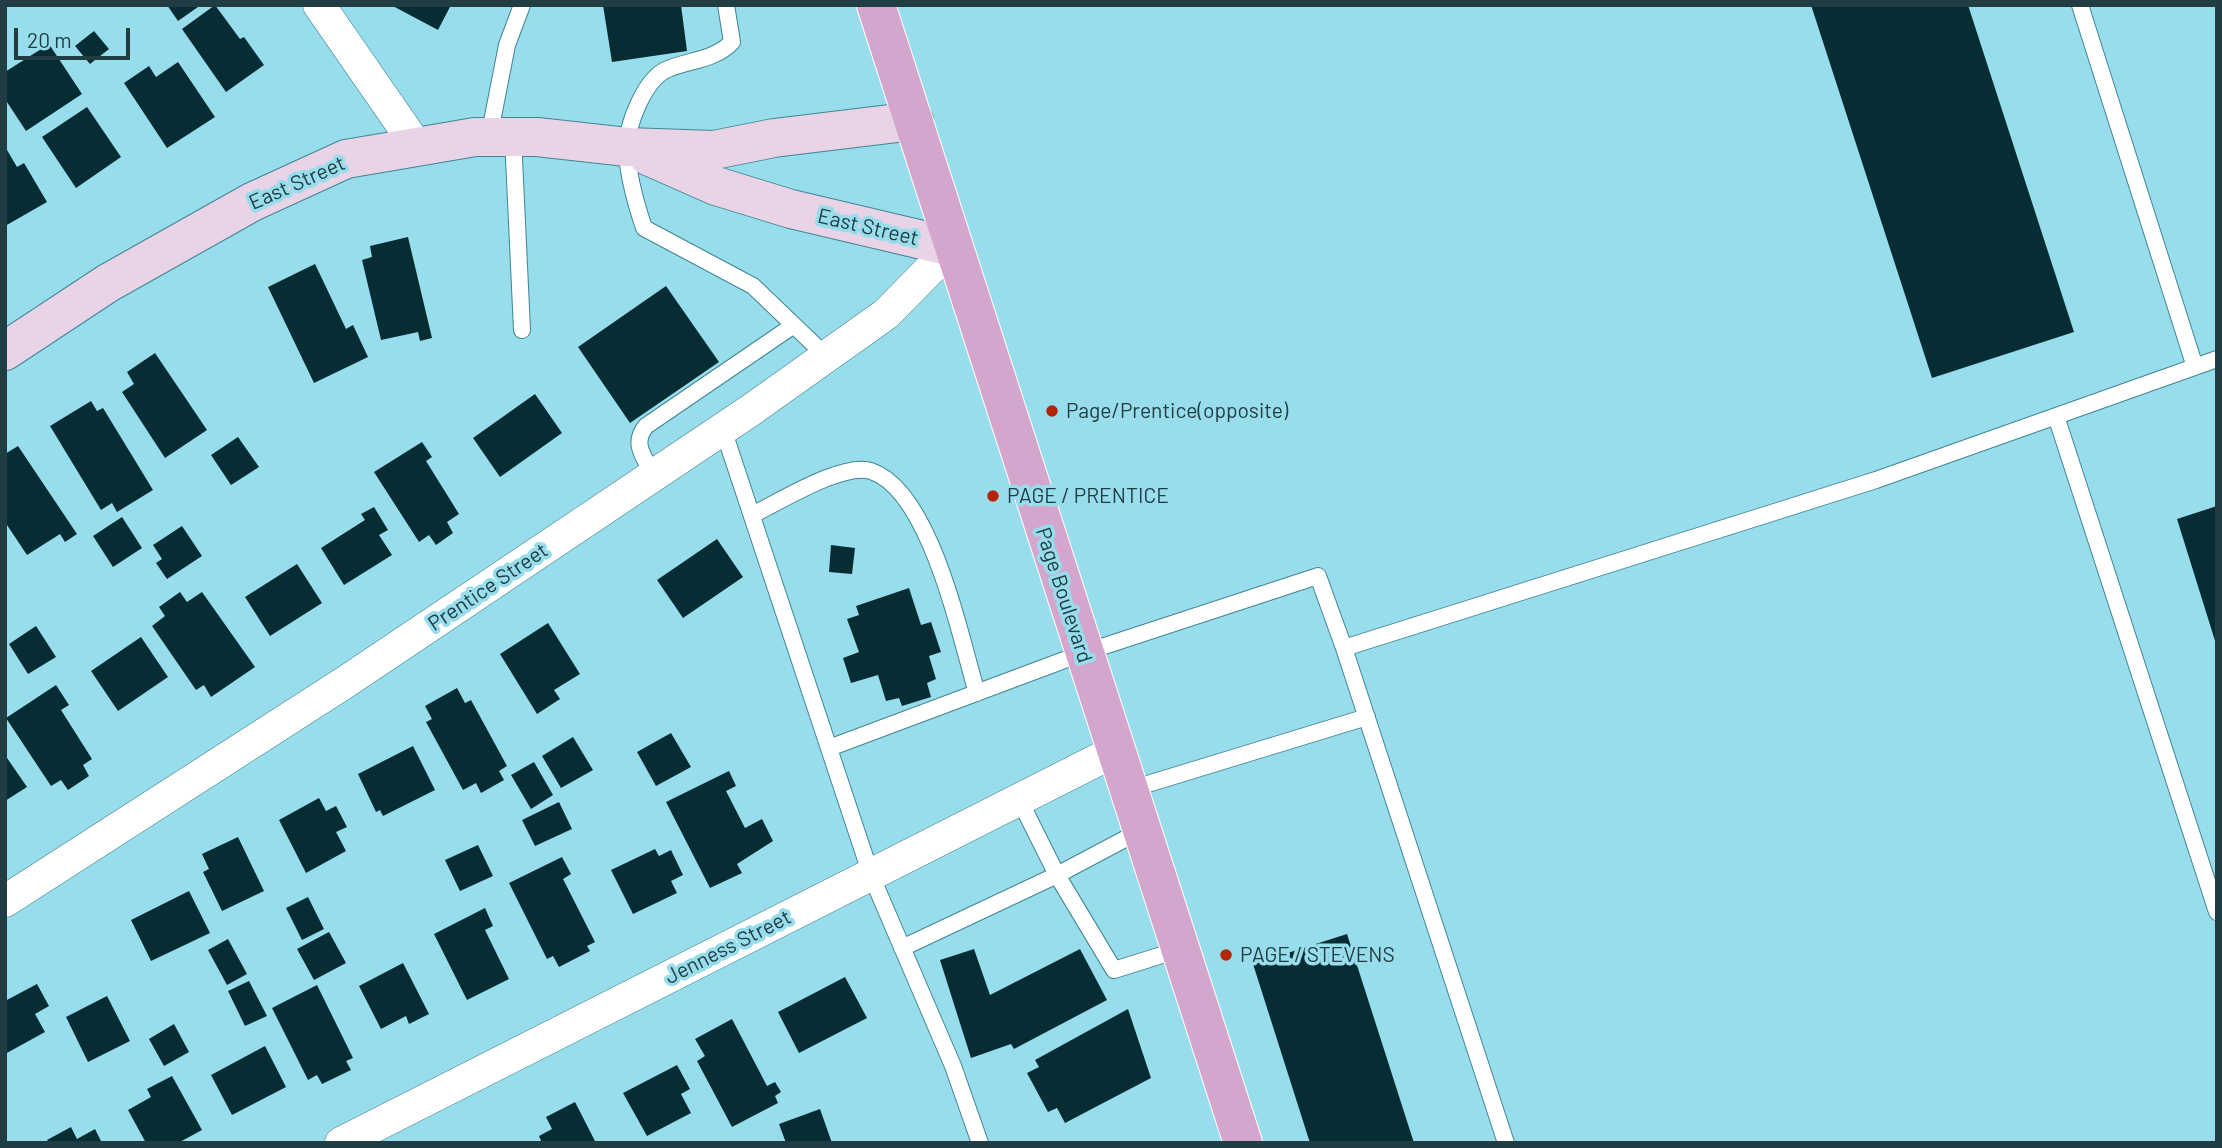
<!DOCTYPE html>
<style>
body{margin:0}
#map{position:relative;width:2222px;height:1148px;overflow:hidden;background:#98ddec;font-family:Barlow,sans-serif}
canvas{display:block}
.frame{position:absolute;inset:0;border:7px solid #203d43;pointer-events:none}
.scale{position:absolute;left:14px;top:28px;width:116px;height:32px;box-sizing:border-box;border:4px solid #203d43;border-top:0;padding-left:9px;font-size:21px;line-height:24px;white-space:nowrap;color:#203d43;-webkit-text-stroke:5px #98ddec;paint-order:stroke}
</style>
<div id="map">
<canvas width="2222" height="1148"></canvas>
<div class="frame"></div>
<div class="scale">20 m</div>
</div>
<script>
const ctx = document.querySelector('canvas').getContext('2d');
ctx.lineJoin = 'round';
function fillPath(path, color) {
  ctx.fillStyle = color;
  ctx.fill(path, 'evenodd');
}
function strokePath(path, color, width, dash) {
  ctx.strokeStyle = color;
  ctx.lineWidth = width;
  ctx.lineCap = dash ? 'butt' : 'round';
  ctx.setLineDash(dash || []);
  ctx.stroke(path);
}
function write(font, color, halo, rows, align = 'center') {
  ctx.font = font + ' Barlow,sans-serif';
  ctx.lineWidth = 7;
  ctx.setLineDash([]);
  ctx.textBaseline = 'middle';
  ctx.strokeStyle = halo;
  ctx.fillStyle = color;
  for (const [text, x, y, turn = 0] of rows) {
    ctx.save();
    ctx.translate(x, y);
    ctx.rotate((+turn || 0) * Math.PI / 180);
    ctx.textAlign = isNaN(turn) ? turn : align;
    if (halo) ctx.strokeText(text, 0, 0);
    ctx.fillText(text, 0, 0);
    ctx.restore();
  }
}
const building = new Path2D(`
 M 167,5 L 197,5 L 198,7 L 178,21 Z
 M 215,5 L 240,39 L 244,37 L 264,65 L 226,92 L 182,29 Z
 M 391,5 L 451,5 L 438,30 Z
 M 603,5 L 681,5 L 687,51 L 612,62 Z
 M 1811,5 L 1968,5 L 2074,332 L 1932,378 Z
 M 94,31 L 109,49 L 90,64 L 75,46 Z
 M 49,44 L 82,94 L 26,131 L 5,99 L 5,72 Z
 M 178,62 L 215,117 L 167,148 L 124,83 L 149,66 L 156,77 Z
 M 87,107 L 121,157 L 76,188 L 42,137 Z
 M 7,150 L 17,167 L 24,163 L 47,202 L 5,226 Z
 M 408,237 L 432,338 L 420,341 L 418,332 L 381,340 L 362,260 L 372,257 L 370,246 Z
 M 315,264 L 346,329 L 353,325 L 368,357 L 314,383 L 268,287 Z
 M 666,286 L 719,362 L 630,423 L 578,347 Z
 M 155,353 L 207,430 L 165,458 L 122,392 L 134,384 L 127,372 Z
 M 535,394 L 562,433 L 500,477 L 473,438 Z
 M 91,401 L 97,411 L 103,408 L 153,490 L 117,512 L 112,503 L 101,510 L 50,426 Z
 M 238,437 L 259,467 L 231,485 L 211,455 Z
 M 422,442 L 432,457 L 426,461 L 459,514 L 447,522 L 453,533 L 436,545 L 429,535 L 419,542 L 374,472 Z
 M 18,446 L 77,534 L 65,542 L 60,534 L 27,555 L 5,522 L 5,454 Z
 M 2217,506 L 2217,643 L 2216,644 L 2177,519 Z
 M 374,507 L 388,530 L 379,535 L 392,555 L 344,585 L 321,548 L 365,520 L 361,514 Z
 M 122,517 L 142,548 L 113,567 L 93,536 Z
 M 182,526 L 202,556 L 167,579 L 156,563 L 162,559 L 153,545 Z
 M 717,539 L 743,577 L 683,618 L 657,580 Z
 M 831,545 L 855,548 L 852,574 L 829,572 Z
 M 297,564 L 322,603 L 270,636 L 245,597 Z
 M 909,588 L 921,625 L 931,622 L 941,652 L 929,656 L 936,679 L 927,683 L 931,697 L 902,706 L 899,698 L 886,701 L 878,675 L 851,683 L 843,658 L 859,652 L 847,619 L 859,615 L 856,606 Z
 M 180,592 L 187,602 L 202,592 L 255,667 L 211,697 L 204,685 L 196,690 L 152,626 L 165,616 L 159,607 Z
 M 548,623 L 580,674 L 554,690 L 560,699 L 537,714 L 500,654 Z
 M 36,626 L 56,657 L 28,674 L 9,644 Z
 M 141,637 L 168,677 L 118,711 L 91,671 Z
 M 56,685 L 69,705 L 61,710 L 92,759 L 83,765 L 89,776 L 68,790 L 61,780 L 51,786 L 6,718 Z
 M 457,688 L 465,703 L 471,700 L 507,766 L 499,771 L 504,780 L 481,793 L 476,783 L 463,790 L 426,722 L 432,719 L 425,706 Z
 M 671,733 L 691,767 L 656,786 L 637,752 Z
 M 573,737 L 593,770 L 561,788 L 542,756 Z
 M 413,746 L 435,790 L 383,816 L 380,810 L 376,812 L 358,774 Z
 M 5,755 L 27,787 L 5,801 Z
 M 534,762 L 553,795 L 531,809 L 511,775 Z
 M 729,771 L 736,786 L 726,791 L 745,828 L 762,819 L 773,841 L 737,864 L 742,873 L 710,888 L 666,802 Z
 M 319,798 L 326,811 L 336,806 L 347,827 L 336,832 L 346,851 L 306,873 L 279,820 Z
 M 559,802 L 572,829 L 535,846 L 522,820 Z
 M 238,837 L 264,891 L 222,911 L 203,872 L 209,869 L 202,854 Z
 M 478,845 L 493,876 L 460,891 L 445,860 Z
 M 655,849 L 659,856 L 671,850 L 683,875 L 671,881 L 677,893 L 633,914 L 611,870 Z
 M 562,857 L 571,874 L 563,879 L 595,942 L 587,946 L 590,951 L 559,967 L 553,956 L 547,959 L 509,883 Z
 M 189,891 L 210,933 L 151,961 L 131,920 Z
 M 308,897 L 324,929 L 302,940 L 286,908 Z
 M 485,908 L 493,926 L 485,930 L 509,979 L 467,1000 L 434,934 Z
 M 329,932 L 346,963 L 314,980 L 297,949 Z
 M 1347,934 L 1414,1143 L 1310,1143 L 1253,964 Z
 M 228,939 L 247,974 L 227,985 L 208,950 Z
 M 974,949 L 990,995 L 1080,949 L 1107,1000 L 1014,1049 L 1011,1044 L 971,1058 L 940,960 Z
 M 403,963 L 429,1014 L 409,1024 L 406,1016 L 381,1029 L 359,986 Z
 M 845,977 L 867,1018 L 799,1053 L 778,1012 Z
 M 249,981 L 267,1016 L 245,1026 L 228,991 Z
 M 37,984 L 49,1006 L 35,1014 L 45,1032 L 5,1054 L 5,1001 Z
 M 317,985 L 353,1058 L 346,1061 L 351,1070 L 322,1084 L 317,1075 L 308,1080 L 272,1008 Z
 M 107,996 L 130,1041 L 88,1062 L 66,1017 Z
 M 1128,1009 L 1151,1078 L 1065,1123 L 1057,1108 L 1048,1112 L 1027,1073 L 1039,1067 L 1035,1060 Z
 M 732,1019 L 767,1086 L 775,1082 L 781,1092 L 775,1096 L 778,1103 L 732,1127 L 697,1061 L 705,1056 L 695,1039 Z
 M 174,1024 L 189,1052 L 164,1066 L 149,1039 Z
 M 265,1046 L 286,1087 L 232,1115 L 211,1075 Z
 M 677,1065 L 690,1089 L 681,1094 L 691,1113 L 647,1136 L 623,1093 Z
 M 172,1076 L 202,1130 L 178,1143 L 146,1143 L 128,1110 L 151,1097 L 147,1089 Z
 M 575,1102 L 596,1143 L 542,1143 L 539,1136 L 552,1129 L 546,1117 Z
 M 820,1109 L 832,1143 L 786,1143 L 779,1124 Z
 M 71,1127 L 77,1139 L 95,1129 L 102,1143 L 49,1143 L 47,1140 Z`);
const service = new Path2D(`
 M 726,5 L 732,42 C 715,60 690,60 668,69 C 645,78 627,124 627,148 C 627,173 636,204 644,228 L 753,286 L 826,356
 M 2080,5 L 2195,367
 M 489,137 L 507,45 L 522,5
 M 513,137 L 522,330
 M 2056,416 L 2217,912
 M 723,429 L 871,875 L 953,1066 L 980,1143
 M 654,476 C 645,458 631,444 646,426 L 794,325
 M 752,515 C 779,502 843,462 871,471 C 931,491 960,637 977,693
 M 1344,648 L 1506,1143
 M 829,748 L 1083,653 L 1318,576 L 1344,648 L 1876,480 L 2217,359
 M 1128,790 L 1367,717
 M 1140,831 L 1057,875 L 1114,970 L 1181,949
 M 902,948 L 1057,875 L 1019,799`);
const minor = new Path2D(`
 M 319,5 L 416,145
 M 5,901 L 347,681 L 751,410 L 886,314 L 952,247
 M 341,1143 L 1115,751`);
const secondary = new Path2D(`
 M 648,156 L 716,186 L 791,209 L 952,247
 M 5,351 L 108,283 L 252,202 L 346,159 L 475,137 L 537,137 L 627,147 L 714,150 L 774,138 L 914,121`);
const primary = new Path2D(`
 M 876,5 L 1243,1143`);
const markers = [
 [1052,411,7,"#b22509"],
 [993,496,7,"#b22509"],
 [1226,955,7,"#b22509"]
];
const streetNames = [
 ["East Street",297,183,-24],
 ["East Street",868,227,13],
 ["Prentice Street",488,587,-34],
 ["Page Boulevard",1064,595,72],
 ["Jenness Street",728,947,-27]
];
const poiNames = [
 ["Page/Prentice(opposite)",1066,411],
 ["PAGE / PRENTICE",1007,496],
 ["PAGE / STEVENS",1240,955]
];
fillPath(building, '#072d34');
strokePath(service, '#408592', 18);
strokePath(minor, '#408592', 33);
strokePath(secondary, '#408592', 40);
strokePath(primary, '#fff', 40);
strokePath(service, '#fff', 16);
strokePath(minor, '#fff', 32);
strokePath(secondary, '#e9d3e6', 38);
strokePath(primary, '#d4a6cd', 38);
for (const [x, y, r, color] of markers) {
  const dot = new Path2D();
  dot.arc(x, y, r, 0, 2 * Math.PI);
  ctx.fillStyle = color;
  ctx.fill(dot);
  strokePath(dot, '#98ddec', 2.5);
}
write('21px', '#203d43', '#98ddec', streetNames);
write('21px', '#203d43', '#98ddec', poiNames, 'left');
</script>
